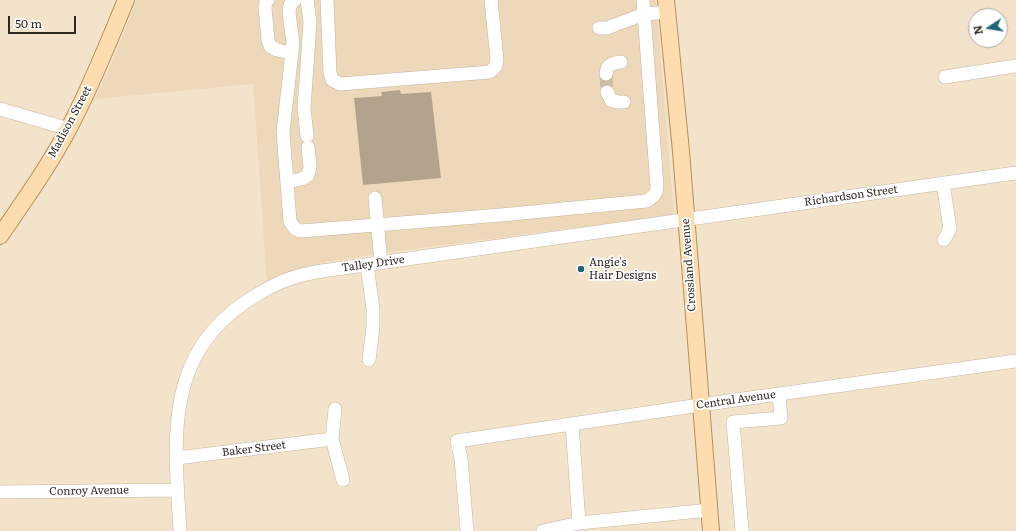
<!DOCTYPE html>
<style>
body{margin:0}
#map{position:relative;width:1016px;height:531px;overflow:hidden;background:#f4e3cb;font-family:Literata,serif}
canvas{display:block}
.north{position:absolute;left:968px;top:8px;width:40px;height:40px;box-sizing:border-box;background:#fff;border:1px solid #aca9a6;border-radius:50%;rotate:258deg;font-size:11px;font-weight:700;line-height:16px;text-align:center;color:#2f2920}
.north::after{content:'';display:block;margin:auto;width:14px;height:18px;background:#216476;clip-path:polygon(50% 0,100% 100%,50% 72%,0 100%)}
.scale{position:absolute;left:8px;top:16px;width:68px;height:18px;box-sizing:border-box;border:2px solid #2f2920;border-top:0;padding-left:5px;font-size:12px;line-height:14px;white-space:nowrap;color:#2f2920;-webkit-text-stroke:3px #fff;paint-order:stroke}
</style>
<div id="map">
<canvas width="1016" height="531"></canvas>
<div class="north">N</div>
<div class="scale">50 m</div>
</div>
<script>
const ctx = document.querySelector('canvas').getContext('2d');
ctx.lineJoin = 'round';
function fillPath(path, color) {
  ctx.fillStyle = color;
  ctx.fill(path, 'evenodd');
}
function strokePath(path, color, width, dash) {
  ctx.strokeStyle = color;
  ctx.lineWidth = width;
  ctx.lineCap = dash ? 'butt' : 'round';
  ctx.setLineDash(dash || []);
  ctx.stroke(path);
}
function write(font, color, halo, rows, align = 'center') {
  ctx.font = font + ' Literata,serif';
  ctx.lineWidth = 3.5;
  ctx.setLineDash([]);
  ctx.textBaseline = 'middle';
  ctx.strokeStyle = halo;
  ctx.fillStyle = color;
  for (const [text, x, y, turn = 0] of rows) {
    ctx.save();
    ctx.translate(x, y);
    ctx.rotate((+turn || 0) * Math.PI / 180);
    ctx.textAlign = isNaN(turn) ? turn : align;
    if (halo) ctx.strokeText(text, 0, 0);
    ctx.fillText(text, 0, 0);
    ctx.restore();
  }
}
const built = new Path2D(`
 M 137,0 L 656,0 L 674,215 L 390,252 L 325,262 L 303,268 L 284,274 L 267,283 L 253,84 L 95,99 L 111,64 Z`);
const building = new Path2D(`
 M 400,90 L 401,94 L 431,92 L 441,178 L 363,185 L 354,98 L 382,96 L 381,92 Z`);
const minorTunnel = new Path2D(`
 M 606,74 L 607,92`);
const minor = new Path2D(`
 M 268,0 L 265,5 L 265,8 L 268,40 L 270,46 L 277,50 L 292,53
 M 295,0 L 290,5 L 289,13 L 293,43 L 283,132 L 290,221 C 293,227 295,230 301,231 L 501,215 L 646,201 C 653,197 657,194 657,186 L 643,0
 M 327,0 L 330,73 L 332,80 L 340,84 L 490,72 L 496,66 L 497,60 L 491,0
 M 599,28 L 607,28 L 644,14 L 667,12
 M 606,74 C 607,64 612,63 621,62
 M 945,77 L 1016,66
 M 607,92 L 611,100 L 617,102 L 624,102
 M 0,109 L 69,129
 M 307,136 L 304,108 L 310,22 L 307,0
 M 287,182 L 302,179 L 308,175 L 310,167 L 308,147
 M 943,183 L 950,229 L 944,240
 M 375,198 L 381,263
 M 367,265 L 373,309 L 373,327 L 369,360
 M 335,409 L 332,439 L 343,480
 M 572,424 L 579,523
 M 177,458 L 332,439
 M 0,492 L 178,490
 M 180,531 C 175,443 162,357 247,301 C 273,284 290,276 322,271 L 1016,173
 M 467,531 L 461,458 L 457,441 L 700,405 L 1016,361
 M 543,531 L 579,523 L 710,510
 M 742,531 L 733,422 L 781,418 L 779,394`);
const major = new Path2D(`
 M 666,0 L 681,151 L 711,531
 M 0,236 C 24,201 49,166 69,128 C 91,87 108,43 126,0`);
const markers = [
 [581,269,4,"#216476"]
];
const streetNames = [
 ["Madison Street",70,122,-62],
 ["Richardson Street",851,196,-8],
 ["Talley Drive",373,264,-8],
 ["Crossland Avenue",689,265,-94],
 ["Central Avenue",736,400,-8],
 ["Baker Street",254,449,-7],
 ["Conroy Avenue",89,491,-1]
];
const poiNames = [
 ["Angie's",589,263],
 ["Hair Designs",589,276]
];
fillPath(built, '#edd8ba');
fillPath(building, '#b3a38d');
strokePath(minorTunnel, '#cdbea9', 13, [13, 6]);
strokePath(minor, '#c6b59f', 14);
strokePath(major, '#b4905a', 18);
strokePath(minor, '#fff', 13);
strokePath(major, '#fdddaf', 16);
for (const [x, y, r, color] of markers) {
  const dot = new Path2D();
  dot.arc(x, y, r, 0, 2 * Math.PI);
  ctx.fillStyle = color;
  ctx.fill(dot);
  strokePath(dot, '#fff', 1.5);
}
write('11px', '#2f2920', '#fff', streetNames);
write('11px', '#2f2920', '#fff', poiNames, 'left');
</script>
